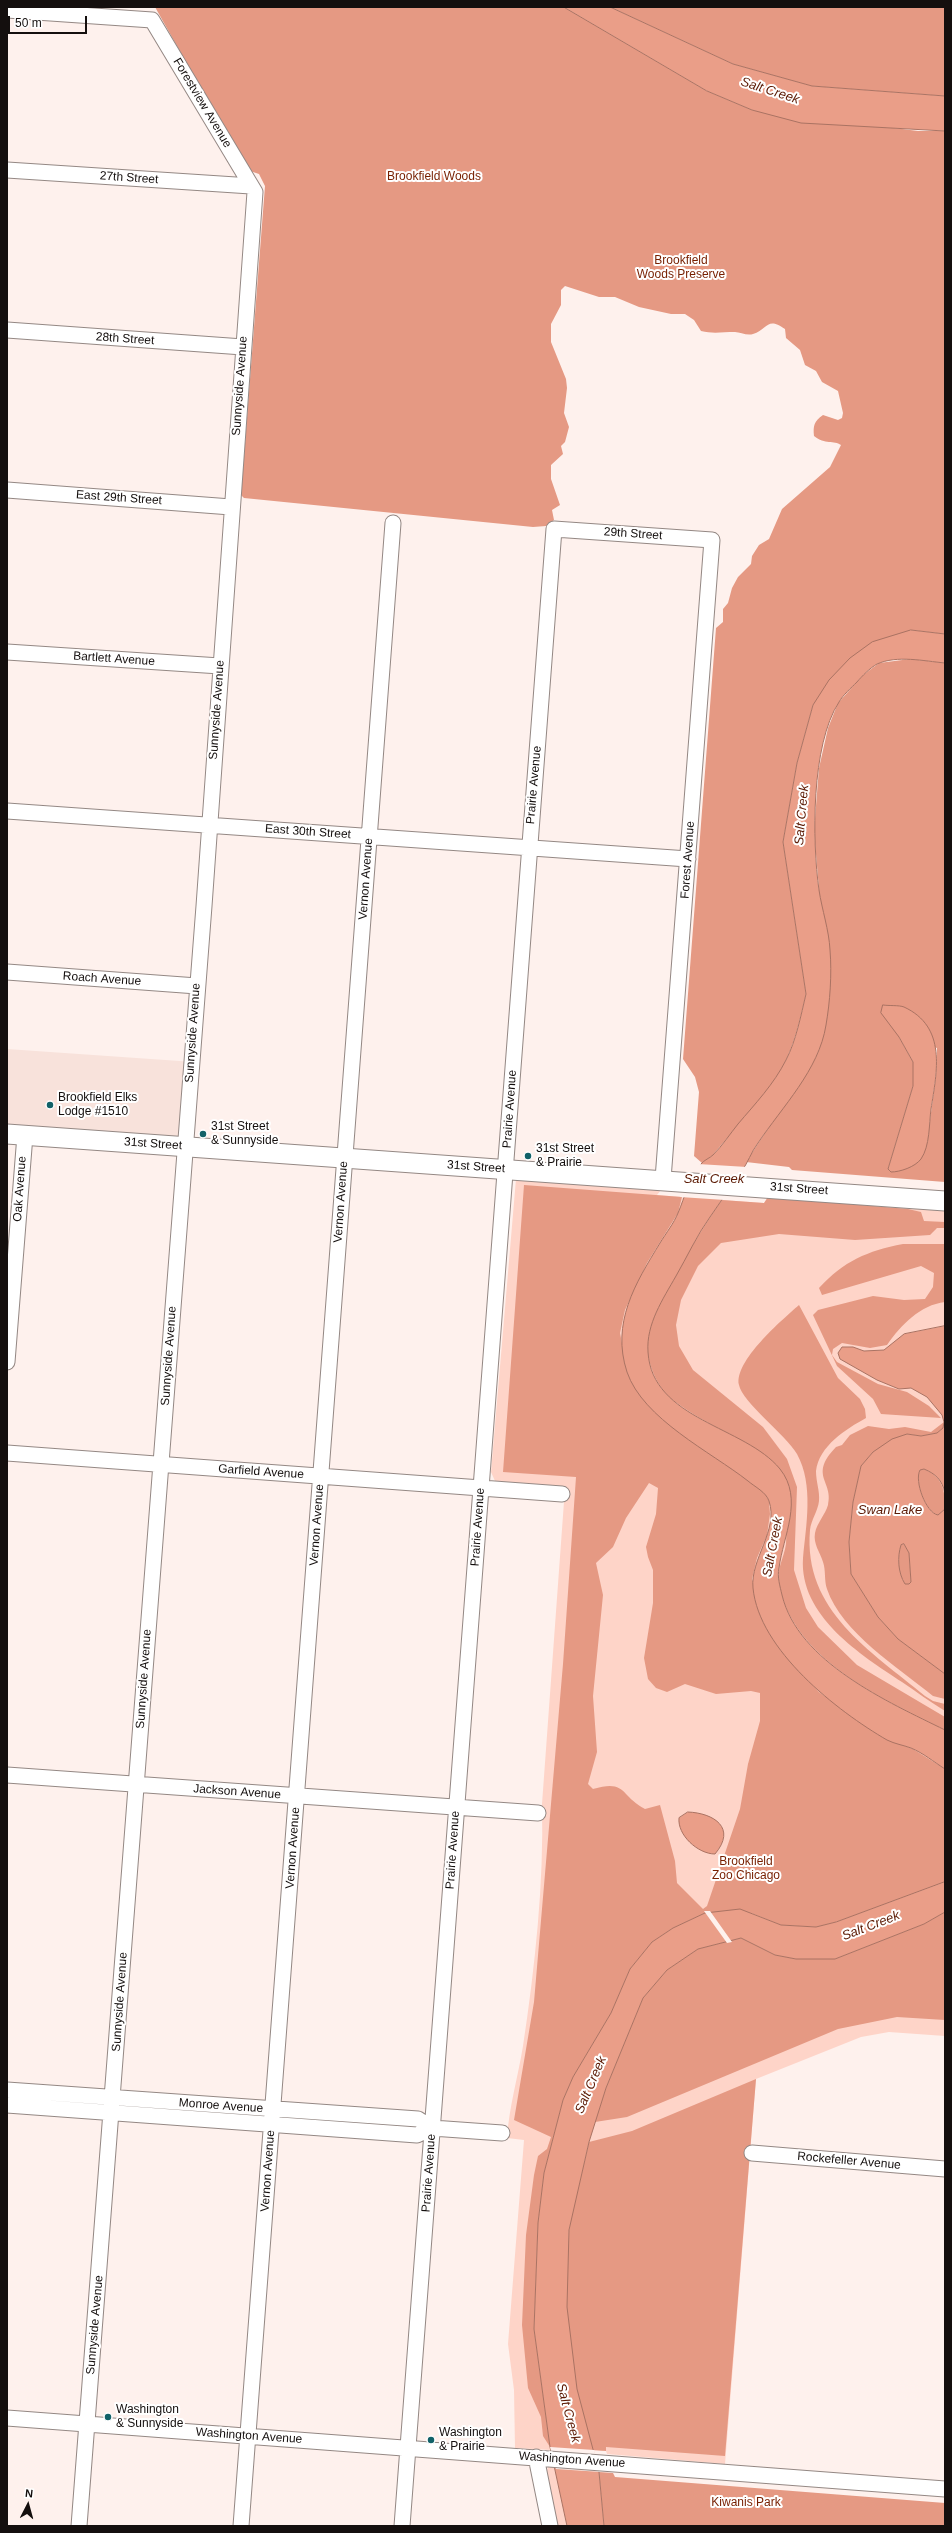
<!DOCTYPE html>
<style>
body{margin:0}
#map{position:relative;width:952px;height:2533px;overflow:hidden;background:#fef1ed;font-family:Arial,sans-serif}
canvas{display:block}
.frame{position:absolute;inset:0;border:8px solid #140f0e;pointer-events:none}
.north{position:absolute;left:8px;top:2485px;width:40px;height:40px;-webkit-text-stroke:3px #fff;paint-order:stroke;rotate:6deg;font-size:11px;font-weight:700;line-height:16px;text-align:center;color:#140f0e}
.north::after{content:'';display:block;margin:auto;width:14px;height:18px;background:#140f0e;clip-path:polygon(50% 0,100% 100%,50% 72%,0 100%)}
.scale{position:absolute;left:8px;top:16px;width:79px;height:18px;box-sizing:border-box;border:2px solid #140f0e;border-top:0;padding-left:5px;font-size:12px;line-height:14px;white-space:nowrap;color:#140f0e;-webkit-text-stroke:3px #fff;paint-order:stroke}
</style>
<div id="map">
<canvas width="952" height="2533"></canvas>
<div class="frame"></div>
<div class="north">N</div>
<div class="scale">50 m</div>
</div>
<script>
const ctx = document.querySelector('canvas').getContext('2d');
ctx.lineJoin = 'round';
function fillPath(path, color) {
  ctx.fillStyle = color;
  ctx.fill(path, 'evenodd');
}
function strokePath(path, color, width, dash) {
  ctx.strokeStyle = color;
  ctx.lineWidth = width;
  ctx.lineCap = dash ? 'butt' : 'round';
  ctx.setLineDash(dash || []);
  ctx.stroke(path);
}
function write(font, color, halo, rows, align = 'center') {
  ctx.font = font + ' Arial,sans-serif';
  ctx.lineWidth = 4;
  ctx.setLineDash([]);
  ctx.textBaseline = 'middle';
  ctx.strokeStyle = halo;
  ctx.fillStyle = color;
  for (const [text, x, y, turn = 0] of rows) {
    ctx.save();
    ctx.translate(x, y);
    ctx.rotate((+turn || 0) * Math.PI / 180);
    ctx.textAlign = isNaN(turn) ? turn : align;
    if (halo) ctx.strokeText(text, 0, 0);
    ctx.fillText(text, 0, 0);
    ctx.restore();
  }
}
const built = new Path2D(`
 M 7,1049 L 194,1062 L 189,1143 L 7,1131 Z`);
const green = new Path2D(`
 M 516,1179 L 661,1190 L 657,1195 L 682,1197 L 709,1217 L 722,1200 L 764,1203 L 768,1197 L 945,1208 L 945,2036 L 889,2032 L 861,2037 L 756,2079 L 725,2464 L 607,2454 L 606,2451 L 592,2450 L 569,2230 L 589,2142 L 555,2137 L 551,2450 L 515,2448 L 514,2390 L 508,2344 L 524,2140 L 507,2138 C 509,2107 518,2077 523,2046 C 535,1966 544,1884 542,1804 L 565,1488 L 495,1481 L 491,1472 Z
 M 555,2465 L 556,2469 L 567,2526 L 557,2526 L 546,2474 L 548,2467 Z`);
const forest = new Path2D(`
 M 155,7 L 564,7 L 707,91 L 752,110 L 918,131 L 945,131 L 945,634 L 911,630 L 813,705 L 797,763 L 783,842 L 806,994 C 801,1015 796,1038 787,1058 C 774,1090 735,1128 712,1156 L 702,1163 L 694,1156 L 699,1092 L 695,1077 L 683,1059 L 716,628 L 723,622 L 723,609 L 728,603 L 732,588 L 738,577 L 751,564 L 752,556 L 759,545 L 769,539 L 782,509 L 830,467 L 841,445 C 834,440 825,445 814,436 C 813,426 814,421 823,415 L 838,420 L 842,418 L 843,413 L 838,391 L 822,382 L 816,371 L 805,365 L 800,350 L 786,338 L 785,329 C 767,316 768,329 753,334 C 747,336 740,332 735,332 C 722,332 713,334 701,331 L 694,320 L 685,314 L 671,314 L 639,307 L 615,297 L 599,297 L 565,286 L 561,290 L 561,305 L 551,324 L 551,342 L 566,379 L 567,388 L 564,413 L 569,427 L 565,442 L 561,446 L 563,454 L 551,465 L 551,479 L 560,505 L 552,510 L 554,520 L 546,526 L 533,527 L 244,498 L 241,495 L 265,186 L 259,174 L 250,171 L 244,165 Z
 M 610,7 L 945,7 L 945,96 L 811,86 L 733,64 Z
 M 910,659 L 945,663 L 945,1182 L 792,1170 L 789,1167 L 746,1162 L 818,1052 L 819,889 L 814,831 L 819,768 L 828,728 L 838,703 L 863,675 L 879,663 ZM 899,1037 L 937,1048 L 936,1076 L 927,1142 L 888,1169 L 913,1086 L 913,1062 Z
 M 524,1185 L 682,1197 L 678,1213 L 647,1263 L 625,1310 L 620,1333 L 628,1374 L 637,1391 L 694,1443 L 734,1469 L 765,1493 L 769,1501 L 770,1514 L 767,1535 L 757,1558 L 752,1579 L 774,1640 L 784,1653 L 819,1692 L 841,1708 L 889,1740 L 913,1749 L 945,1769 L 945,1882 L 836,1922 L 816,1927 L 781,1925 L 751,1913 L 705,1913 L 673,1928 L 652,1942 L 630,1969 L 611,2013 L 573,2077 L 563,2100 L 544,2173 L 538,2223 L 534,2329 L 550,2447 L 543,2436 L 541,2417 L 528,2388 L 522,2325 L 526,2235 L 534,2175 L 538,2156 L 547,2149 L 551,2137 L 514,2120 L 534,2002 L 563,1664 L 576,1477 L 503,1472 ZM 649,1483 L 658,1488 L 656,1514 L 646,1547 L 648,1557 L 653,1570 L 653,1603 L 644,1658 L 648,1679 L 656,1688 L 667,1692 L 685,1684 L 716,1694 L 751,1691 L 760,1693 L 760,1721 L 748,1764 L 740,1809 L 707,1906 L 703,1909 L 677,1883 L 675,1861 L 660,1805 L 645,1809 C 620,1796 627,1779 593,1789 L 588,1784 L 597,1752 L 593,1696 L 603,1595 L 596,1563 L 613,1547 L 626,1518 Z
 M 768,1197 L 908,1209 L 921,1212 L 924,1221 L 945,1222 L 945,1228 L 937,1228 L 930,1235 L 855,1240 L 779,1234 L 721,1243 L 698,1266 L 681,1300 L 676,1325 L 679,1346 L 693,1370 L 763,1427 L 787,1459 L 797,1487 L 794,1570 L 806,1608 L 818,1627 L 857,1665 L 945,1717 L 945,1730 C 884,1700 790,1658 779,1582 C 777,1567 784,1558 786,1544 C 788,1526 781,1487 779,1468 C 747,1441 708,1426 674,1401 C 656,1388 646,1360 647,1339 C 649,1314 705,1223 722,1200 L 764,1203 Z
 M 903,1244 L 945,1244 L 945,1302 C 920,1305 901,1325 887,1345 L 870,1348 L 842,1343 L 833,1349 L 832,1355 L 837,1362 L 878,1384 L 907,1392 L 929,1406 L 941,1418 L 881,1414 L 873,1399 L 837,1366 L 813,1315 L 818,1310 L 873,1296 L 904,1300 L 925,1299 L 933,1287 L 934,1273 L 921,1266 L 822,1295 L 819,1288 C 844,1261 867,1251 903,1244 Z
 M 799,1305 L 838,1378 L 860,1399 L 865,1409 L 866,1418 C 846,1429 819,1446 816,1471 C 816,1482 820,1491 819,1501 C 818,1511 811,1520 810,1530 C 803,1611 871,1651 925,1696 L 933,1701 L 945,1704 L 945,1711 C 930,1702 917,1692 902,1682 C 861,1655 799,1616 803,1558 C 806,1526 814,1485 797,1454 C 786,1435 742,1402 739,1385 C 734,1361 782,1320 799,1305 Z
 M 944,1422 L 943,1428 L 937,1433 L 921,1436 L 907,1434 L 873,1452 L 861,1466 L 853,1502 L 849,1542 L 851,1574 L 878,1617 L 898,1639 L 945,1674 L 945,1699 L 933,1696 C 898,1667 842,1633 827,1589 C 824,1581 826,1570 823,1562 C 820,1552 813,1544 815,1533 C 817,1523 825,1515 828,1505 C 834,1481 808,1476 836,1447 L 842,1445 L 850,1435 L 868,1426 L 889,1429 L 905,1427 L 931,1432 Z
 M 924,1469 C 943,1477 945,1490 945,1509 L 938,1515 C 926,1512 914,1481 920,1470 Z
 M 904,1544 L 909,1553 L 911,1582 L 909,1584 L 905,1584 C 898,1573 897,1557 901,1545 Z
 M 945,1912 L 945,2020 L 897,2017 L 838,2029 L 627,2117 L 595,2122 L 606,2088 L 643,1998 L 667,1970 L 698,1949 L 741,1938 L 775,1955 L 796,1959 L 835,1959 L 924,1924 Z
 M 756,2079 L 725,2456 L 606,2447 L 606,2451 L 592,2450 C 570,2385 561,2299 569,2231 C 573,2201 583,2171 589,2142 L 632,2131 Z
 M 599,2472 L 613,2473 L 615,2477 L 945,2503 L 945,2526 L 604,2526 Z`);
const water = new Path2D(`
 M 564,7 L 610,7 L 733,64 L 812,86 L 945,96 L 945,131 L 801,123 L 752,110 L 707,91 Z
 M 911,630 L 945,634 L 945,663 C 924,661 897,655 877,664 C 870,668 862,676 857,682 C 851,688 843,695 839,702 C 811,745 812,841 819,890 C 822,910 829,930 830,950 C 832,974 830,1002 826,1025 C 819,1070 782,1107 758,1143 C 751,1152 748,1163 741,1172 C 731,1187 720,1202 710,1217 C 697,1235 687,1257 676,1276 C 663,1299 646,1324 648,1352 C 652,1420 745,1426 780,1469 C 804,1499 783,1536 779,1568 C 777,1577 780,1586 782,1595 C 798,1662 888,1702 945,1730 L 945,1769 C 934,1762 923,1753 911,1748 C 903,1745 895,1744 887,1740 C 837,1711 759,1650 753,1588 C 750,1559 779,1530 769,1501 C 766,1492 755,1487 748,1481 C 711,1452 643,1419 627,1372 C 611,1323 635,1284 660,1243 C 666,1233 674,1223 678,1213 C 685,1197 689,1177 701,1164 C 704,1160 710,1158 713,1155 C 722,1146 730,1134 738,1124 C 755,1104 774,1084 786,1060 C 796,1041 801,1015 806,994 L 783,842 L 797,763 L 813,705 L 829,680 L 850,658 L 872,642 Z
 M 883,1005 C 889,1006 899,1005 904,1007 C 947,1027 937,1071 931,1109 C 929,1124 930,1146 921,1159 C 915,1167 900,1172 891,1172 L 888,1169 L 913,1086 L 913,1062 L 899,1037 L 881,1013 Z
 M 945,1326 L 945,1493 C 942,1480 936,1474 924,1469 L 920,1470 C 914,1481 926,1513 938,1515 L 945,1509 L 945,1674 L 898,1639 L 878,1617 L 851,1574 L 849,1542 L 853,1502 L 861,1466 L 873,1452 L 892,1439 L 907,1434 L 921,1436 L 937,1433 L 943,1428 L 944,1422 L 942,1415 L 927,1397 L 911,1388 L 899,1389 L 877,1380 L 840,1359 L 838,1353 L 842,1347 L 853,1347 L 864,1351 L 884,1350 L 904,1334 ZM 904,1544 L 909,1553 L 911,1582 L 909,1584 L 905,1584 C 898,1573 897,1557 901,1545 Z
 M 688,1812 C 714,1813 737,1828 715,1854 C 698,1854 677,1835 679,1818 Z
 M 945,1882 L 945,1912 L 924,1924 L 835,1959 L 796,1959 L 775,1955 L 741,1938 L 698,1949 L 667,1970 L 643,1998 L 606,2088 L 589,2142 L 569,2230 L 567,2307 L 577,2389 L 599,2472 L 604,2526 L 567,2526 L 550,2447 L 534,2329 L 538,2223 L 544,2173 L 563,2100 L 573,2077 L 611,2013 L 630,1969 L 652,1942 L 673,1928 L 705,1913 L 740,1909 L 781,1925 L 816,1927 L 836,1922 Z`);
const pier = new Path2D(`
 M 698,1164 L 747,1167 L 725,1200 L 680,1197 Z
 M 704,1911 L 710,1911 L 732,1942 L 727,1943 Z
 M 550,2447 L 594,2450 L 601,2472 L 556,2469 Z`);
const minor = new Path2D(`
 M 7,10 L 152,20 L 255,192 L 204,906 L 79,2526
 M 7,170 L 251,186
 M 7,330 L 243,347
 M 7,490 L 231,507
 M 7,652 L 220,666
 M 7,811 L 688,859
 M 7,972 L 197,986
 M 7,1362 L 25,1135
 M 7,1453 L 562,1494
 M 7,1775 L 538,1813
 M 7,2090 L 418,2119 L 432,2128 L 502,2133
 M 7,2105 L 417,2135 L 432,2128
 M 752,2153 L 945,2169
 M 7,2418 L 945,2489
 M 536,2457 L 550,2526
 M 241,2526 L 393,523
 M 402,2526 L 554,529 L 712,540 L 663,1179`);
const major = new Path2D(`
 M 7,1134 L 945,1201`);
const markers = [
 [50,1105,4,"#116168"],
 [203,1134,4,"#116168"],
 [528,1156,4,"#116168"],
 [108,2417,4,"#116168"],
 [431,2440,4,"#116168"]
];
const streetNames = [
 ["Forestview Avenue",202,103,59],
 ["27th Street",129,178,4],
 ["28th Street",125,339,4],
 ["Sunnyside Avenue",240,386,-86],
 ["East 29th Street",119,498,4],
 ["29th Street",633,534,4],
 ["Bartlett Avenue",114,659,4],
 ["Sunnyside Avenue",217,710,-86],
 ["Prairie Avenue",534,785,-85],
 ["East 30th Street",308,832,4],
 ["Forest Avenue",688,860,-86],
 ["Vernon Avenue",366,879,-86],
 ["Roach Avenue",102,979,4],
 ["Sunnyside Avenue",193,1033,-86],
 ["Prairie Avenue",510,1109,-86],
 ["31st Street",153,1144,4],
 ["31st Street",476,1167,4],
 ["Oak Avenue",20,1189,-86],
 ["31st Street",799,1189,4],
 ["Vernon Avenue",341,1202,-86],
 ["Sunnyside Avenue",169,1356,-86],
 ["Garfield Avenue",261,1472,4],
 ["Vernon Avenue",317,1525,-86],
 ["Prairie Avenue",478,1527,-86],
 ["Sunnyside Avenue",144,1679,-86],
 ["Jackson Avenue",237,1792,4],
 ["Vernon Avenue",293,1848,-86],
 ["Prairie Avenue",453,1850,-86],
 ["Sunnyside Avenue",120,2002,-86],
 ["Monroe Avenue",221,2106,4],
 ["Rockefeller Avenue",849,2161,5],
 ["Vernon Avenue",268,2171,-86],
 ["Prairie Avenue",429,2173,-86],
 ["Sunnyside Avenue",95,2325,-85],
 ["Washington Avenue",249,2436,4],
 ["Washington Avenue",572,2460,4]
];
const parkNames = [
 ["Brookfield Woods",434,177],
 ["Brookfield",681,261],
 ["Woods Preserve",681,275],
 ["Brookfield",746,1862],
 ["Zoo Chicago",746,1876],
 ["Kiwanis Park",746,2503]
];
const poiNames = [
 ["Brookfield Elks",58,1098],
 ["Lodge #1510",58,1112],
 ["31st Street",211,1127],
 ["& Sunnyside",211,1141],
 ["31st Street",536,1149],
 ["& Prairie",536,1163],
 ["Washington",116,2410],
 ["& Sunnyside",116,2424],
 ["Washington",439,2433],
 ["& Prairie",439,2447]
];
const waterNames = [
 ["Salt Creek",770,91,18],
 ["Salt Creek",802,815,-85],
 ["Salt Creek",714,1179],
 ["Swan Lake",890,1510],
 ["Salt Creek",773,1547,-79],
 ["Salt Creek",871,1926,-21],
 ["Salt Creek",591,2085,-67],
 ["Salt Creek",568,2413,75]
];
fillPath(built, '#f8e2db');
fillPath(green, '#fed4c8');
fillPath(forest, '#e59983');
fillPath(water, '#ea9e88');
strokePath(water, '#aa7363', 1);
fillPath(pier, '#fef1ed');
strokePath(minor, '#948884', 17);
strokePath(major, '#948884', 21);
strokePath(minor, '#fff', 15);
strokePath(major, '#fff', 19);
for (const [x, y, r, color] of markers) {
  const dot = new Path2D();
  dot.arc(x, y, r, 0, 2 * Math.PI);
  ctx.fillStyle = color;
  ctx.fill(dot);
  strokePath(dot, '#fff', 1.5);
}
write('12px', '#140f0e', '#fff', streetNames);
write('12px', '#771f00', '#fff', parkNames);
write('12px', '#140f0e', '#fff', poiNames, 'left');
write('italic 13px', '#5c1a04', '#fff', waterNames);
</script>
